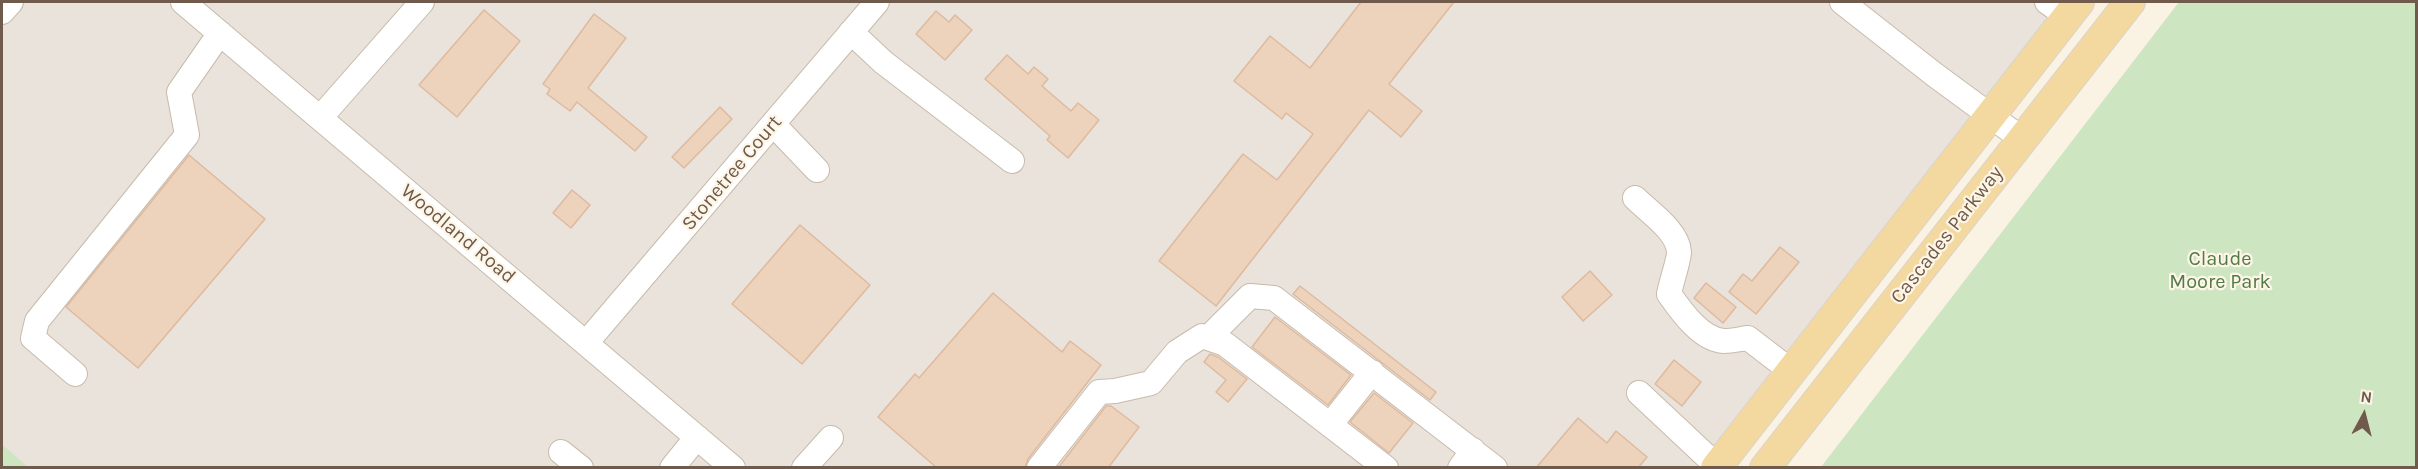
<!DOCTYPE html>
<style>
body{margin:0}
#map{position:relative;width:2418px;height:469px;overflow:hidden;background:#faf2e2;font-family:Karla,sans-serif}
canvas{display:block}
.frame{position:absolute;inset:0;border:3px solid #6f5a4b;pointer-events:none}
.north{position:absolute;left:2334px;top:385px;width:60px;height:60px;-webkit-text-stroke:4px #fdf6e7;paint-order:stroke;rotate:7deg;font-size:16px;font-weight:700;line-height:24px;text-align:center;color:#6f5a4b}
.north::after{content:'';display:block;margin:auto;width:21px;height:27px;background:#6f5a4b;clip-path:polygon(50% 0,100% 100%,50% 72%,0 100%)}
</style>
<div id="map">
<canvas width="2418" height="469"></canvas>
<div class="frame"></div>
<div class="north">N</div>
</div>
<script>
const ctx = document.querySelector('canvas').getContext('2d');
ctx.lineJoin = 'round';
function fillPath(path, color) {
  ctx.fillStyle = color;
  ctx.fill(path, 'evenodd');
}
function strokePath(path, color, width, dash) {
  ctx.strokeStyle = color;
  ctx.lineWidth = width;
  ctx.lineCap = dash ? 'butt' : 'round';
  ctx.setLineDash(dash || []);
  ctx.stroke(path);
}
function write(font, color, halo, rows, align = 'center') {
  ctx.font = font + ' Karla,sans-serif';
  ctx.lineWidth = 4.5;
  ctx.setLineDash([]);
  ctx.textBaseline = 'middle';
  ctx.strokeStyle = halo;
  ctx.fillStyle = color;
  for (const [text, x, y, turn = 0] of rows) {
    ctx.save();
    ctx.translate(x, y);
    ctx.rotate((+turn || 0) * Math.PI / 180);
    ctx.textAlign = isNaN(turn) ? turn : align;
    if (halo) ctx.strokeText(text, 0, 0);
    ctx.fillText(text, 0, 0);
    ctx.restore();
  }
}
const industrial = new Path2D(`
 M 2,2 L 2079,2 L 1716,467 L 28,468 L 2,444 Z`);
const green = new Path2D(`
 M 2179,2 L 2416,2 L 2416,467 L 1821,467 Z
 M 2,444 L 28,467 L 2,467 Z`);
const building = new Path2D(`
 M 1361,2 L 1454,2 L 1389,84 L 1422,111 L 1401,137 L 1369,110 L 1216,306 L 1159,261 L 1243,154 L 1277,180 L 1313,134 L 1286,113 L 1282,119 L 1234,81 L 1270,36 L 1310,68 Z
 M 484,10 L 520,41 L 457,117 L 419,85 Z
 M 936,11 L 949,22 L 955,15 L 972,30 L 945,60 L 916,34 Z
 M 594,14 L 626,38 L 588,88 L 647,137 L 635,151 L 577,102 L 570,111 L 547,94 L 550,89 L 543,84 Z
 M 1007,55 L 1028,74 L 1034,67 L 1048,79 L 1042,86 L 1071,111 L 1078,103 L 1099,120 L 1068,158 L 1047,140 L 1050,136 L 985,79 Z
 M 720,107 L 732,119 L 684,168 L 672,157 Z
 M 189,155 L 265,219 L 138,368 L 66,307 Z
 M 572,190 L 590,205 L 571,228 L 553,213 Z
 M 800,225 L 870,285 L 802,364 L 732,304 Z
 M 1780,247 L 1799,262 L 1756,314 L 1729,292 L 1743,274 L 1752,281 Z
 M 1590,271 L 1612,295 L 1583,321 L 1562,297 Z
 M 1706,283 L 1736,307 L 1723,323 L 1694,298 Z
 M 1300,286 L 1436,392 L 1430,400 L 1293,294 Z
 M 993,293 L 1062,352 L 1070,341 L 1101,365 L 1028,459 L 1025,468 L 937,468 L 878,417 L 915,374 L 919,378 Z
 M 1275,317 L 1351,375 L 1328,405 L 1252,347 Z
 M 1210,354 L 1218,357 L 1247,379 L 1228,402 L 1216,392 L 1226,380 L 1204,362 Z
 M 1674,360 L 1701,382 L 1682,406 L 1655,384 Z
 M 1374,393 L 1413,423 L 1389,453 L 1350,422 Z
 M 1106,406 L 1111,406 L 1139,427 L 1108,468 L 1058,468 Z
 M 1578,418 L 1607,443 L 1616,431 L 1647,457 L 1638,468 L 1536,468 Z`);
const path = new Path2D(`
 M 2412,468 L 2416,464`);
const minor = new Path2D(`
 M 183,2 L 733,468
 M 1842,2 L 1935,75 L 2022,139
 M 2047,2 L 2067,16
 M 2,12 L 11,2
 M 851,32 L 883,62 L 1012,161
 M 320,118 L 422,2
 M 773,124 L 817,170
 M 1635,198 C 1649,212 1678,231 1679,252 C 1679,260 1671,283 1669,294 C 1681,311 1701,340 1724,341 C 1732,341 1740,339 1748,338 L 1791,371
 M 1209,337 L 1250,296 L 1274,298 L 1495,468
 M 586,343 L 877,2
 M 75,374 L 33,338 L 37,321 L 187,135 L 179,92 L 220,33
 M 1639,393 L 1719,468
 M 1330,425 L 1372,372
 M 561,452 L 581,468
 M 672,468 L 697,437
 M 804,468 L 831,438
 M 1039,468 L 1099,392 L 1115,391 L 1151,383 L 1177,352 L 1202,336 L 1225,344 L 1386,468
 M 1460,468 L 1473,450`);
const major = new Path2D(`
 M 1716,468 L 2079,2
 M 1765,468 L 2130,2`);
const streetNames = [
 ["Stonetree Court",732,173,-50],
 ["Woodland Road",458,234,40],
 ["Cascades Parkway",1947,235,-52]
];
const parkNames = [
 ["Claude",2220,259],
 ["Moore Park",2220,282]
];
fillPath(industrial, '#e9e3dc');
fillPath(green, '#cee5c2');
fillPath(building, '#edd2bc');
strokePath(building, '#deba9e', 1.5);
strokePath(minor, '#c9baaa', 26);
strokePath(major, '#dad4d0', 32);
strokePath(path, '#d1b6a0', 4, [1.5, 4.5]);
strokePath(minor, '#fff', 24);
strokePath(major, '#f3d99f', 30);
write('20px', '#6f5a4b', '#fdf6e7', streetNames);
write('20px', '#537a47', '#fdf6e7', parkNames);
</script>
